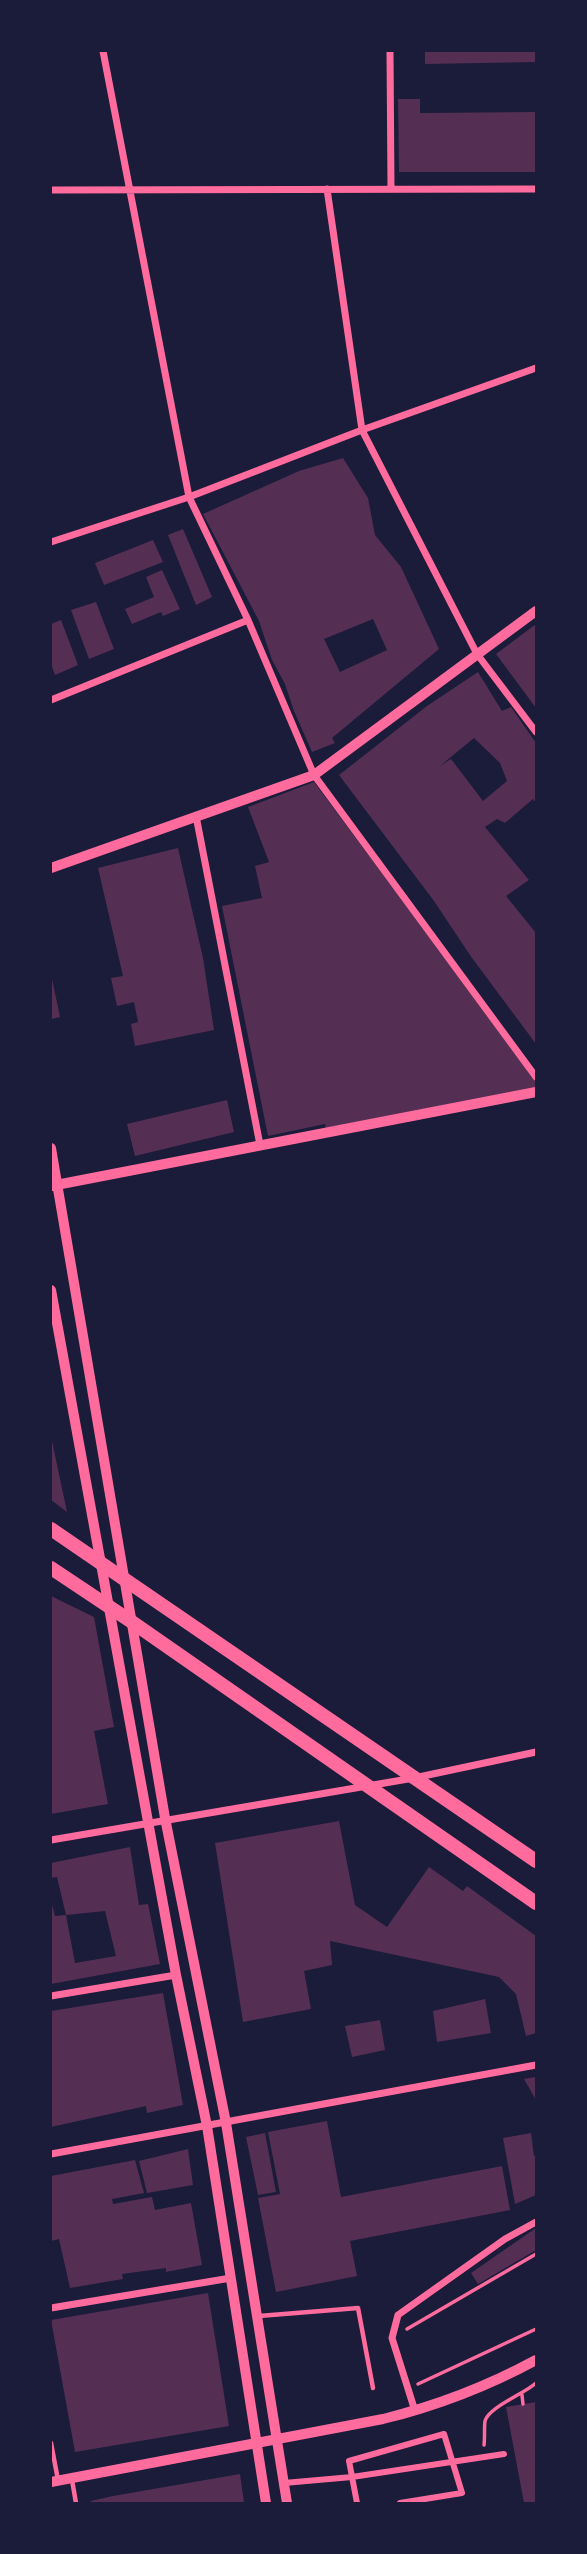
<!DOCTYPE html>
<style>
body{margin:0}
#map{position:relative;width:587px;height:2554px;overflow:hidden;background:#1b1b3a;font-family:Manrope,sans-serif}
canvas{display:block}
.frame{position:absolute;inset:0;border:52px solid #1b1b3a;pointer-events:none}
</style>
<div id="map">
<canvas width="587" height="2554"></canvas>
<div class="frame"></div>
</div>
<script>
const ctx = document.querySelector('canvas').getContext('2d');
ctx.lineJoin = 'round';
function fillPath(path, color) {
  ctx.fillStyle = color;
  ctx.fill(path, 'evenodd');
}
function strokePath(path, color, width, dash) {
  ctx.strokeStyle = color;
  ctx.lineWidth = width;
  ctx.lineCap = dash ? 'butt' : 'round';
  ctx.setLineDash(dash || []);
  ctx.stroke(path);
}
const building = new Path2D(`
 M 425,51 L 536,51 L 536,62 L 425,64 Z
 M 398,99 L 420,99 L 420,113 L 536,112 L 536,172 L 399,172 Z
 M 343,458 L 368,498 L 375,535 L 401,567 L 439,649 L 332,738 L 335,743 L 312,752 L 294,711 L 285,684 L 272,660 L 259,621 L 203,514 L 299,471 ZM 373,619 L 387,650 L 340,672 L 324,639 Z
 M 183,529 L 212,597 L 196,605 L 168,535 Z
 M 153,540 L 163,562 L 104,585 L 95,563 Z
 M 162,570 L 180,609 L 163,616 L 161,612 L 132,624 L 125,609 L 154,597 L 146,577 Z
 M 96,602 L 114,649 L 89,659 L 71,610 Z
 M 61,620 L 78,665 L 55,675 L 51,664 L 51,624 Z
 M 536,624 L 536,708 L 496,654 Z
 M 478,672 L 502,711 L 511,707 L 536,743 L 536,803 L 533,799 L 505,823 L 497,819 L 485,827 L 529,880 L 506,896 L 536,933 L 536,1044 L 472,958 L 434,901 L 339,775 L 427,706 ZM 474,738 L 500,763 L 507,781 L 483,801 L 451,759 L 440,766 Z
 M 314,782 L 536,1080 L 536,1091 L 327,1133 L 325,1124 L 268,1136 L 222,906 L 262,898 L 255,866 L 269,862 L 248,807 Z
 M 178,848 L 203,958 L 214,1030 L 135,1046 L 131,1024 L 138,1022 L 134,1002 L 117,1006 L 111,978 L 123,976 L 98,868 Z
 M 51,974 L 60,1017 L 51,1019 Z
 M 227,1100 L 234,1132 L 135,1156 L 127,1124 Z
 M 51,1441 L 52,1441 L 67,1512 L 51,1500 Z
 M 51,1596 L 94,1617 L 114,1727 L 94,1731 L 108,1804 L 51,1814 Z
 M 339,1821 L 355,1905 L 387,1927 L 429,1867 L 463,1891 L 467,1886 L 536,1936 L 536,2033 L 526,2036 L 516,1994 L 499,1977 L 330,1941 L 332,1965 L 304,1971 L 311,2009 L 243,2022 L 215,1843 Z
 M 130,1847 L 139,1905 L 148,1904 L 160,1964 L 51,1984 L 51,1901 L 55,1916 L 66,1915 L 57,1877 L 51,1878 L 51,1863 ZM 105,1911 L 116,1956 L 75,1963 L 66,1915 Z
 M 163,1993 L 183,2105 L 147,2113 L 146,2106 L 51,2127 L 51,2011 Z
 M 485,1999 L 491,2033 L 437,2042 L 433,2011 Z
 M 380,2020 L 385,2050 L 352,2057 L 345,2026 Z
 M 536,2077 L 536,2100 L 524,2079 Z
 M 327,2121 L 341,2197 L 502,2166 L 510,2210 L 350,2241 L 357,2276 L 276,2292 L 258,2198 L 280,2194 L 268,2132 Z
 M 265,2133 L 276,2192 L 258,2195 L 246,2137 Z
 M 531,2133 L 534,2156 L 536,2155 L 536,2195 L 515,2204 L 503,2138 Z
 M 188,2149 L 193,2185 L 147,2193 L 139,2161 Z
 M 135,2160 L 144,2193 L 112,2199 L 113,2204 L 152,2197 L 155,2210 L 191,2203 L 202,2265 L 166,2272 L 166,2268 L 122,2274 L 123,2279 L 70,2288 L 59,2239 L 51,2241 L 51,2176 Z
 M 536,2228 L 536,2250 L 478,2284 L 471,2273 Z
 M 208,2293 L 229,2426 L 75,2452 L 51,2320 Z
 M 536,2402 L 536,2503 L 524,2503 L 506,2407 Z
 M 240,2474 L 244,2503 L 91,2503 L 91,2501 L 113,2496 Z`);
const path = new Path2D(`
 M 407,2329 L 536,2254
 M 418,2384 L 536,2329
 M 522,2395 L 523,2404
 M 484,2445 C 485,2437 484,2428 485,2421 C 489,2407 524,2394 536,2383`);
const service = new Path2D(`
 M 259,2316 L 358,2308 L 373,2388
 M 51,2443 L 58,2480
 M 72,2480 L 76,2503`);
const pedestrian = new Path2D(`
 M 284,2483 L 352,2477 L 504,2454
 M 357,2503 L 349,2461 L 444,2434 L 462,2493 L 400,2503`);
const minor = new Path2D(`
 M 103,51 L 189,497 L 248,620 L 314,775 L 536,1077
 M 390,51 L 391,189
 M 327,189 L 362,430 L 477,654 L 536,732
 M 51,190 L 536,189
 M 51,542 L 189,497 L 362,430 L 536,368
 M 51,700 L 248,620
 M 196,816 L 260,1145
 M 51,1840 L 414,1778 L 536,1752
 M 51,1996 L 176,1975
 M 51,2154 L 536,2065
 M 51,2308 L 231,2278
 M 415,2411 L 392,2338 L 398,2315 L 505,2239 L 536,2222`);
const tertiary = new Path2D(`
 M 51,868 L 314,775 L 536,611
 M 51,1148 L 165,1818 L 226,2123 L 287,2503
 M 51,1186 L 536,1092
 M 51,1290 L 176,1975 L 207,2126 L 266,2503
 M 51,2482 L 383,2419 C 436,2406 488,2386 536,2360`);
const primary = new Path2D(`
 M 51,1529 L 536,1861
 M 51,1568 L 132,1622 L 536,1903`);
fillPath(building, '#542f53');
strokePath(path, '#ff6b9d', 3.5);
strokePath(service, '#ff6b9d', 4.5);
strokePath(pedestrian, '#ff6b9d', 6);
strokePath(minor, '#ff6b9d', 7);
strokePath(tertiary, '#ff6b9d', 10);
strokePath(primary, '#ff6b9d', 14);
</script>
